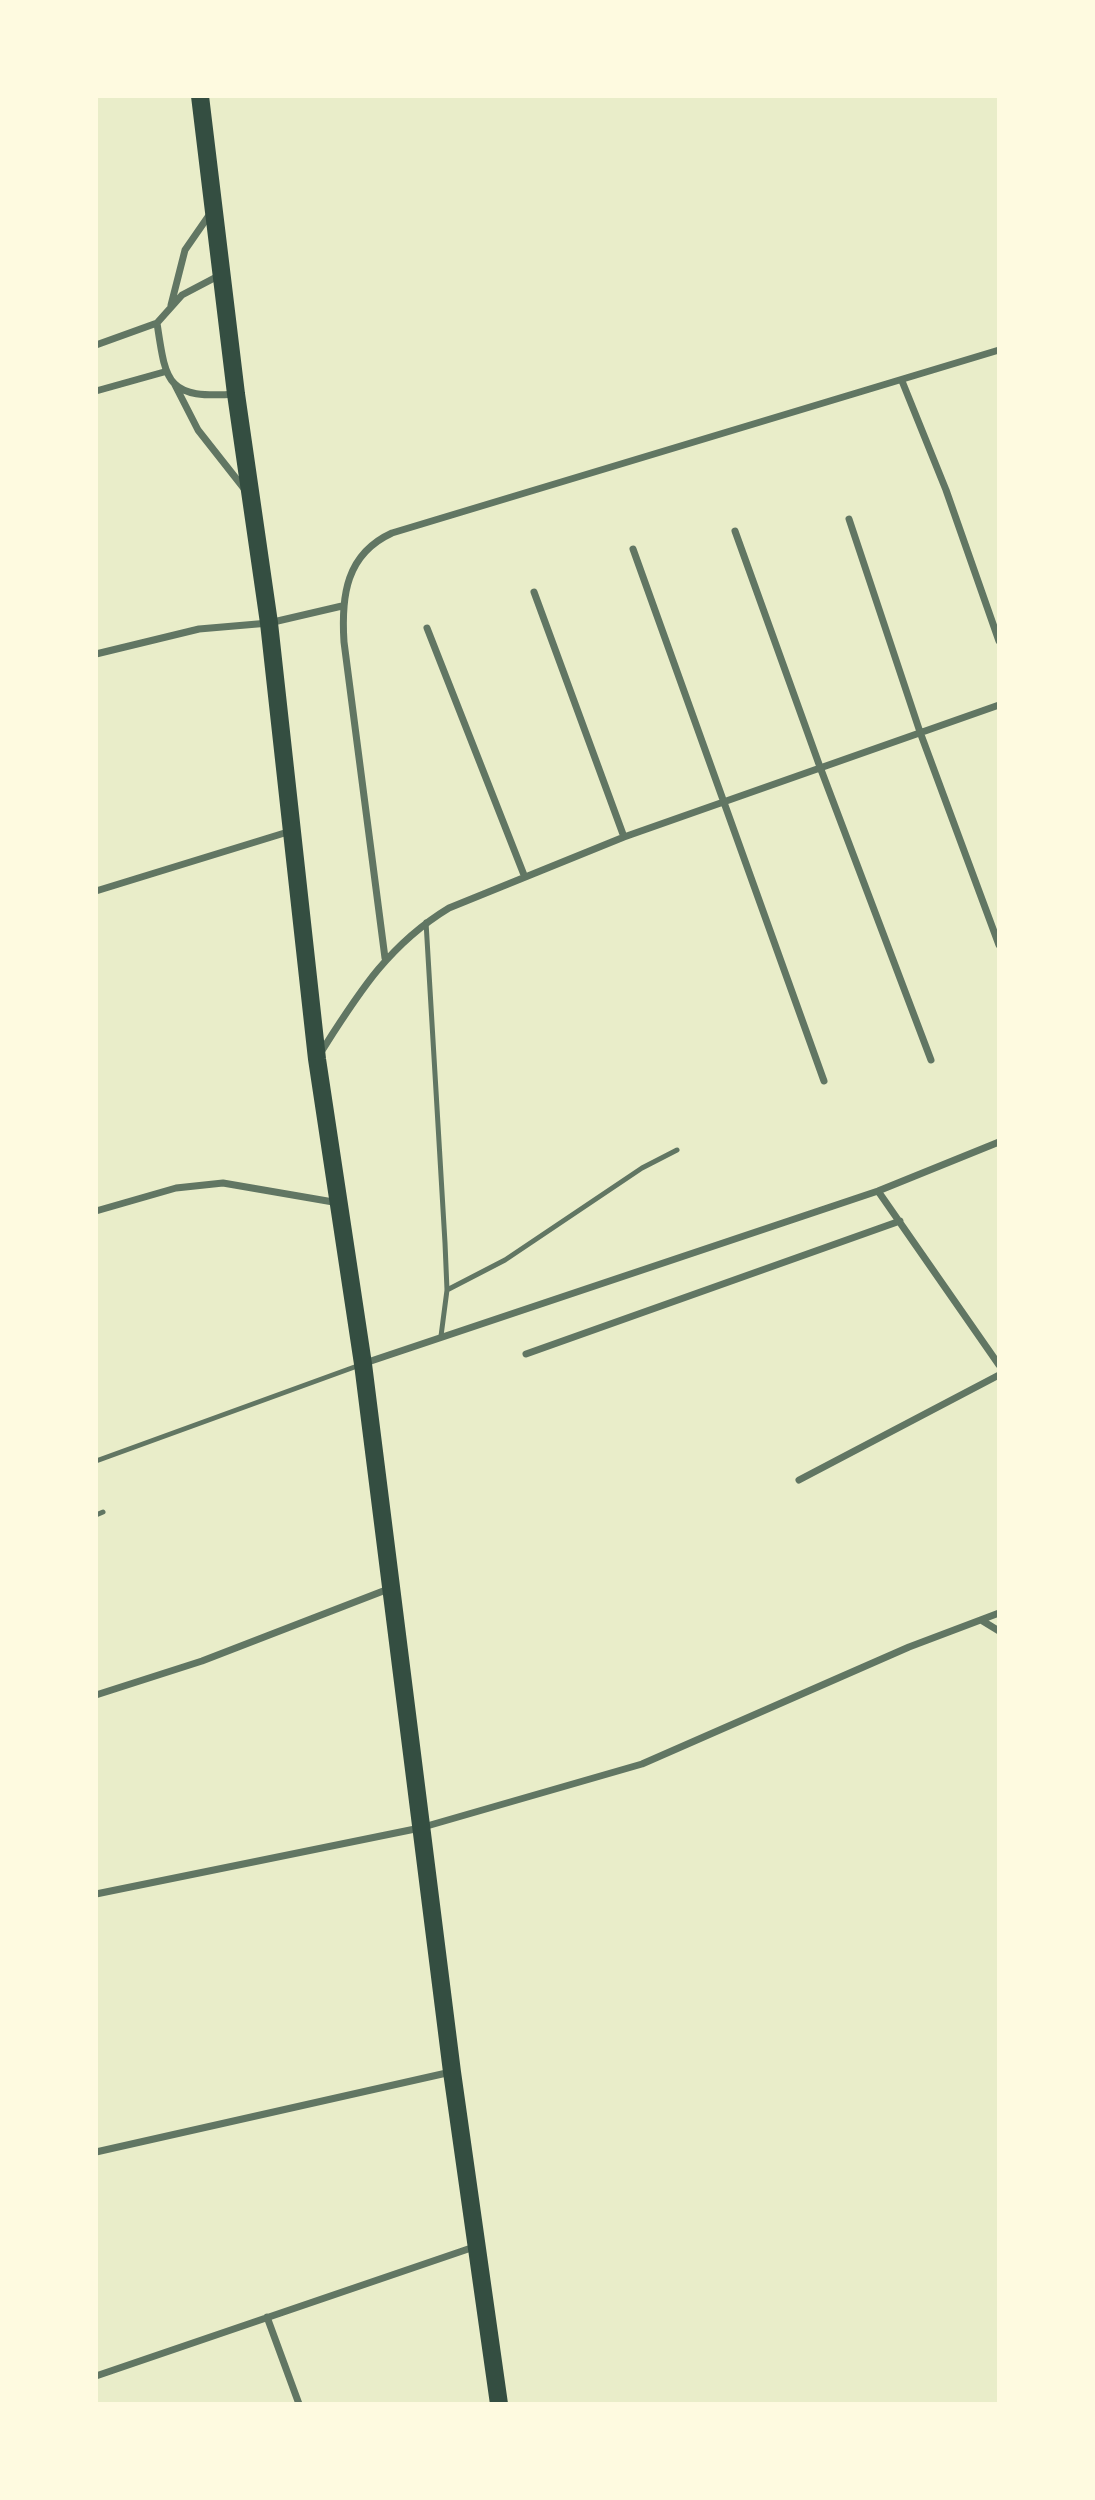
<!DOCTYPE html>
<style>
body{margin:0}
#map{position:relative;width:1095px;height:2500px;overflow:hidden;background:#e9edc9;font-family:Jost,sans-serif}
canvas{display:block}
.frame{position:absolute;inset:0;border:98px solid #fefae0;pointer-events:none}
</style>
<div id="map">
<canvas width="1095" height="2500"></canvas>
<div class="frame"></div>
</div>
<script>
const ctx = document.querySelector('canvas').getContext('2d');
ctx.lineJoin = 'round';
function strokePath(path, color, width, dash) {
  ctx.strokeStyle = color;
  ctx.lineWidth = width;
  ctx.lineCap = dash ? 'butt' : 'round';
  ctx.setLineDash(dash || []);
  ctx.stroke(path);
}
const service = new Path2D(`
 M 426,922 L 445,1243 L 447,1290 L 441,1336
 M 447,1290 L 505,1260 L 642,1168 L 677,1150
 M 96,1461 L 360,1365
 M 96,1515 L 103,1512`);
const minor = new Path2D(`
 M 222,274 L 182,295 L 157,323 C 166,384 167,399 236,394
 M 171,305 L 185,250 L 212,211
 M 96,345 L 157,323
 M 902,381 L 946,490 L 999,641
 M 175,385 L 198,430 L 246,491
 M 96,391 L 164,372
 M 849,519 L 920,732 L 999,945
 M 735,531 L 820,767 L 931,1060
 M 633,549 L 824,1081
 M 534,592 L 624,837
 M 427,628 L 524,875
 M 96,654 L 199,629 L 269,623 L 342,606
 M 96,891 L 291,831
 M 385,958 L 344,642 C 341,596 346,554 392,533 L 999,350
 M 321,1052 C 358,994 388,945 449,908 L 624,837 L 999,705
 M 878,1191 L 999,1365
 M 96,1211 L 176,1188 L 223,1183 L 339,1203
 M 526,1354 L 900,1221
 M 365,1363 L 878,1191 L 999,1142
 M 799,1480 L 999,1375
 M 981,1620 L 999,1631
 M 96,1695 L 202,1661 L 391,1588
 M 96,1894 L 420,1828 L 642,1764 L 909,1647 L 999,1613
 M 96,2152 L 451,2072
 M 267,2317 L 299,2404
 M 96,2376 L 477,2246`);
const primary = new Path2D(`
 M 200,96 L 236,394 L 269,623 L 317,1059 L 363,1364 L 452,2072 L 499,2404`);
strokePath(service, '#617663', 5);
strokePath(minor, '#617663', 7);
strokePath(primary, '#344e41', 18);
</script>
